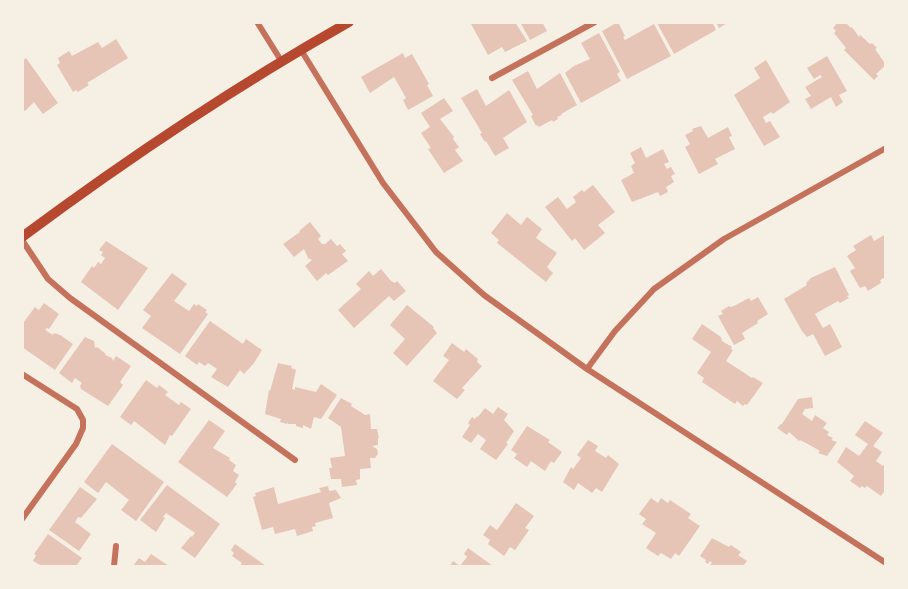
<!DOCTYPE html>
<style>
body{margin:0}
#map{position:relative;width:908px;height:589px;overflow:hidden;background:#f6efe4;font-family:Jost,sans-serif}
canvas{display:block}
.frame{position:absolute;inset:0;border:24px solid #f6efe4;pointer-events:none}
</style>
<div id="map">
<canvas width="908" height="589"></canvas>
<div class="frame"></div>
</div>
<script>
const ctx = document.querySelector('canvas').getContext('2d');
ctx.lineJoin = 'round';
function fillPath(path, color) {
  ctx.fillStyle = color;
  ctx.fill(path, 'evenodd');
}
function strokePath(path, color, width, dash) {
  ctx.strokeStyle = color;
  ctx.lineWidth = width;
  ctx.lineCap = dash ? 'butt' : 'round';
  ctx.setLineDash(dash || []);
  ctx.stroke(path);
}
const building = new Path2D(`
 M 470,22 L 515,22 L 527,41 L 505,52 L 502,47 L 488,55 Z
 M 520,22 L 542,22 L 547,31 L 530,40 Z
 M 618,22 L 625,36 L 623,37 L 625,40 L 654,24 L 671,56 L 627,79 L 602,31 Z
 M 659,22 L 712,22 L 716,30 L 674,54 L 657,23 Z
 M 716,22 L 729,22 L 719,28 Z
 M 838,22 L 846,23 L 851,28 L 852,27 L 859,37 L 860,35 L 870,44 L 872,43 L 877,48 L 875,49 L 886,65 L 876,74 L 878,76 L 874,80 L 844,50 L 846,48 L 834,33 L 836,31 L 833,28 Z
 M 599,33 L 620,72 L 617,74 L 621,81 L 581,103 L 565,73 L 574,66 L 590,59 L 581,43 Z
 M 116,39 L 128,58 L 87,83 L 89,85 L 78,92 L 76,90 L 73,92 L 57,65 L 60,63 L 58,58 L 69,51 L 72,56 L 98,42 L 102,48 Z
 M 403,53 L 405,58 L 412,54 L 429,84 L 427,85 L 433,96 L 408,110 L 403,100 L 406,98 L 394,77 L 370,93 L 361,77 Z
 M 827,56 L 847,91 L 839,95 L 843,102 L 836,107 L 831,97 L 811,109 L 805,99 L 811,96 L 805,87 L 822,77 L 820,75 L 814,79 L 807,68 Z
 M 26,58 L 58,103 L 43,114 L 34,102 L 25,111 L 22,110 L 22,61 Z
 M 766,60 L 790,102 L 773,114 L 771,112 L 763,117 L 766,123 L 770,121 L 780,137 L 764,146 L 734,95 L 760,78 L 754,68 Z
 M 528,71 L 537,89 L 560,73 L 577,105 L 561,114 L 562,115 L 557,117 L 558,119 L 553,122 L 552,120 L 539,127 L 537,125 L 536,126 L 531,116 L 533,115 L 512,80 Z
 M 477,89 L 486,106 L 509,90 L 527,122 L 503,138 L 509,148 L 495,156 L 486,141 L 485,142 L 480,134 L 482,133 L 461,98 Z
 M 444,98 L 453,111 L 440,119 L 454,137 L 453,139 L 459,147 L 455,150 L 463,161 L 444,173 L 428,149 L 431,148 L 421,133 L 430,127 L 421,113 Z
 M 701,126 L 708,138 L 728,127 L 732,136 L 729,137 L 735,149 L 715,159 L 718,164 L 699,174 L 685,147 L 690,144 L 685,135 L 693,131 L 692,129 Z
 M 641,147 L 646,158 L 663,149 L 669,162 L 664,164 L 667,169 L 671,167 L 675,174 L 671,176 L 674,182 L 666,187 L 668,192 L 660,196 L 658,192 L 632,202 L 621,180 L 634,173 L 631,166 L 635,163 L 630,153 Z
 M 593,185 L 615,212 L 598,225 L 605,233 L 584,250 L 575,238 L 572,241 L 545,207 L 558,197 L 567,209 L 576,202 L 573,197 L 582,190 L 584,192 Z
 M 507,213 L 521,225 L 527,217 L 542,229 L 536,238 L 557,253 L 547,267 L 553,273 L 546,282 L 497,243 L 499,240 L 491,233 Z
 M 310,222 L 321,236 L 318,239 L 322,244 L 325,244 L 331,239 L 337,246 L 340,244 L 346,251 L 342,254 L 348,261 L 328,275 L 326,273 L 317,281 L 305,266 L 312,260 L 308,258 L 304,249 L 294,257 L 283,244 L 300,232 L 299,231 Z
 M 886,234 L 886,277 L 880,280 L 881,283 L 868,291 L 865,286 L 860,288 L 850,271 L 855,268 L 847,256 L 856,250 L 853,246 L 871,235 L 874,241 Z
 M 106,241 L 148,268 L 118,310 L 81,282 L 92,266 L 94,268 L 98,262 L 101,264 L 105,258 L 101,255 L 103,252 L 99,250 Z
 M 835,267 L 849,295 L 847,296 L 849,298 L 840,303 L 838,301 L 815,314 L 823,328 L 830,324 L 842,347 L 825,356 L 813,334 L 807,337 L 802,331 L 784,299 L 807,285 L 806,283 L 811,278 Z
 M 381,269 L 391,281 L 395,283 L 397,281 L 406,291 L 394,301 L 389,296 L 354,328 L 338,310 L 361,289 L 356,284 L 369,271 L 373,276 Z
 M 172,273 L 187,284 L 174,301 L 189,311 L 194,304 L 197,306 L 198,304 L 207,310 L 205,312 L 208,314 L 180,354 L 142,328 L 151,316 L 143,310 Z
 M 758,297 L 768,314 L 757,321 L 758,323 L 742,333 L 745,339 L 734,345 L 718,316 L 723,314 L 721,311 L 729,306 L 730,307 L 734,306 L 749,298 L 751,301 Z
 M 44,303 L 59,314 L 49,329 L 47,328 L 45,330 L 53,335 L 54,333 L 60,335 L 73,344 L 55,370 L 22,347 L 23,323 L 35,307 L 39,310 Z
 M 407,305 L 434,327 L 433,328 L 437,333 L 407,366 L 393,353 L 405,339 L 390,325 Z
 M 210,321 L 243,344 L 246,339 L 262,350 L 254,363 L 244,374 L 240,370 L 228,387 L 211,377 L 217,369 L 208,363 L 205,366 L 199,362 L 197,365 L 185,356 Z
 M 702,324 L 721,337 L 722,341 L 732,347 L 731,349 L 733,350 L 726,361 L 752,378 L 753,377 L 763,383 L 747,405 L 745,404 L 743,406 L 737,401 L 735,404 L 702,382 L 704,378 L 697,373 L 711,352 L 692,339 Z
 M 85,337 L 94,341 L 95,348 L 97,347 L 106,354 L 105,355 L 112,358 L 113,361 L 116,356 L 131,366 L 120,382 L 123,385 L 108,406 L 81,389 L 80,386 L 82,383 L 75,378 L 72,383 L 59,373 Z
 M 452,343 L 464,352 L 466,349 L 478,359 L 477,362 L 482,366 L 462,388 L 465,390 L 457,399 L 433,381 L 449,360 L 443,356 Z
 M 278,363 L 292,366 L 291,368 L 296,370 L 292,389 L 295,390 L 295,387 L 316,392 L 321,384 L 337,395 L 321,419 L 314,417 L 311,429 L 303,425 L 303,428 L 296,426 L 296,424 L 288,424 L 288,422 L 287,424 L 280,422 L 281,419 L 265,414 L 269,390 L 270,391 Z
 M 146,380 L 157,388 L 159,385 L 168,392 L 165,395 L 179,405 L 181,402 L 191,409 L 172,436 L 170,435 L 165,445 L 134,421 L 131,425 L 120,417 Z
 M 812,397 L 813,408 L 805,409 L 802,414 L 812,421 L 815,415 L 827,423 L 823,428 L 829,432 L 827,435 L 833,438 L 831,440 L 837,442 L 827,456 L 818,453 L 820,451 L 808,444 L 800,440 L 799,441 L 789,432 L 787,435 L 777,428 L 781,424 L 782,424 L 798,399 Z
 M 341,398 L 352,404 L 351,406 L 365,415 L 370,414 L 371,429 L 377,429 L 379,438 L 378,438 L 378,445 L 372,446 L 377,449 L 378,454 L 375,458 L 370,458 L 371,468 L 360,469 L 360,479 L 356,480 L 357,485 L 342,487 L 341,479 L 331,479 L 329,468 L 332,468 L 330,458 L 345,456 L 341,427 L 328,418 Z
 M 498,407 L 508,414 L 504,420 L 514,431 L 506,443 L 508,444 L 496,460 L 480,449 L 486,440 L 478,434 L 471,443 L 462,437 L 470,425 L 468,423 L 472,417 L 475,419 L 477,416 L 478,417 L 485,408 L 493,414 Z
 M 209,420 L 225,431 L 213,448 L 230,458 L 229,460 L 236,465 L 233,471 L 239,475 L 235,482 L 237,484 L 227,497 L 178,462 Z
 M 865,421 L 883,433 L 873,446 L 882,452 L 876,461 L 883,466 L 886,463 L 886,489 L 881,496 L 867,486 L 865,488 L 862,486 L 860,488 L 850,481 L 854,476 L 837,462 L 846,447 L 859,456 L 868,444 L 855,435 Z
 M 527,426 L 550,440 L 548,442 L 562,452 L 554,463 L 551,461 L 545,471 L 531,461 L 527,467 L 514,458 L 517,454 L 511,450 Z
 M 588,440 L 598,446 L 595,451 L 606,458 L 608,455 L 619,464 L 602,492 L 596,488 L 592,493 L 578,483 L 574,490 L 563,482 L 571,467 L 573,469 L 581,458 L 577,455 Z
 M 112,444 L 164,482 L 136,521 L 121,510 L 129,500 L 106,482 L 98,493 L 84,482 Z
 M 167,485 L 220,524 L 195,558 L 181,548 L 191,536 L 192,537 L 195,533 L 166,513 L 163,517 L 165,518 L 156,532 L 140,520 Z
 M 328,486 L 329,491 L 336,490 L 341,498 L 329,503 L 333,518 L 315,523 L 316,526 L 312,527 L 313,531 L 297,536 L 295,529 L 275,534 L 273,527 L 262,530 L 253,497 L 256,496 L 255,493 L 274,487 L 278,504 L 321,492 L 319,488 Z
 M 80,487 L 97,499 L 81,518 L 78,517 L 75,522 L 91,534 L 79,551 L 49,530 Z
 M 651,498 L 658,503 L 661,498 L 668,503 L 670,500 L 691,514 L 688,518 L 700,526 L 679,556 L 675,553 L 671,559 L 661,553 L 658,556 L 646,548 L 656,533 L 642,524 L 646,519 L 639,514 Z
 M 516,503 L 534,516 L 525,528 L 529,530 L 515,550 L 510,547 L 504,556 L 488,544 L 490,540 L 483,535 L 490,525 L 497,530 Z
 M 48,534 L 82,558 L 76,566 L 42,566 L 33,561 L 36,555 L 34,554 Z
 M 712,538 L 729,547 L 731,545 L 741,552 L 738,555 L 747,561 L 743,566 L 709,566 L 712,563 L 710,561 L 708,564 L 705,562 L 706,560 L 700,556 Z
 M 235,544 L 259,561 L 266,566 L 240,566 L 242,563 L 232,556 L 234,553 L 231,550 Z
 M 468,548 L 493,566 L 450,566 L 453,561 L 460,566 L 467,557 L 464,554 Z
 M 151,554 L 169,566 L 133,566 L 139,558 L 145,562 Z`);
const minor = new Path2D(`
 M 257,22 L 282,62
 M 301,50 L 383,183 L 436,252 L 484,295 L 587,369 L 886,563
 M 492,78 L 595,22
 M 22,240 L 48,279 L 70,298 L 295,460
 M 587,369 L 615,331 L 654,289 L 724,239 L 886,148
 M 22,374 L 77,409 L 83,420 L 83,428 L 76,444 L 22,519
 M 114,566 L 116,546`);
const primary = new Path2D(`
 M 22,237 C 127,159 236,86 349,22`);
fillPath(building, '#e6c5b7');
strokePath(minor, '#c5725c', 6);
strokePath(primary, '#b5482f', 10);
</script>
